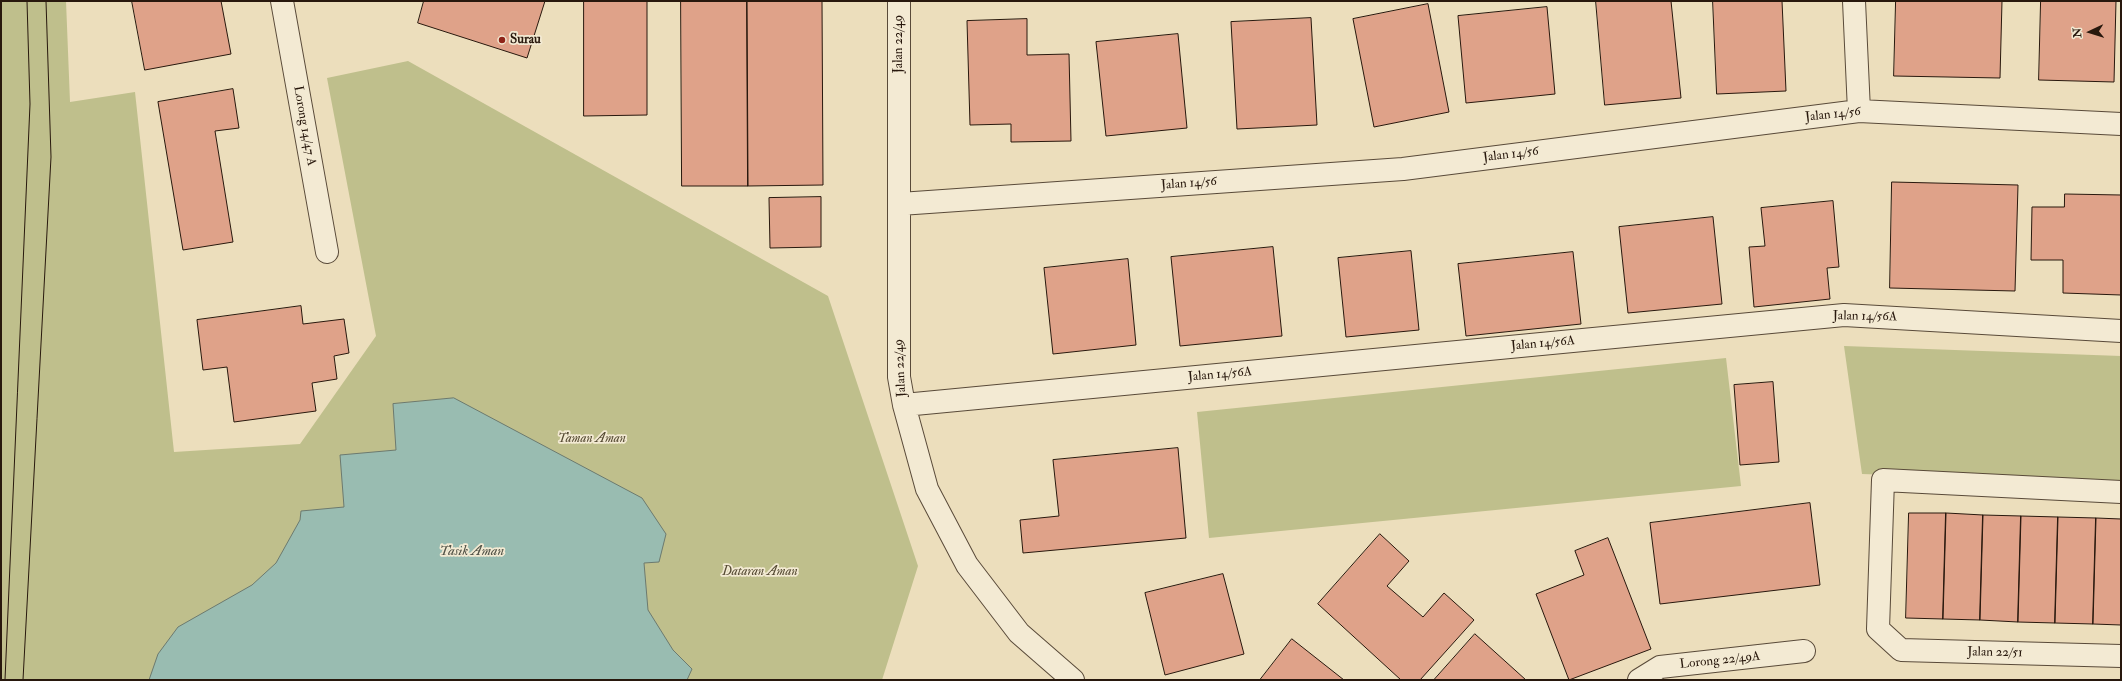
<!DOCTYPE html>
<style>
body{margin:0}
#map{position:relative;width:2122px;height:681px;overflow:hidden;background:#ecdebc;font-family:"IM FELL Double Pica",serif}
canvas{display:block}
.frame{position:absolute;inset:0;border:2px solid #28180d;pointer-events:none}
.north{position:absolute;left:2070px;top:12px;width:40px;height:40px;-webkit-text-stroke:3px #f3ead3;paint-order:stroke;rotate:266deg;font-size:11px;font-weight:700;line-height:16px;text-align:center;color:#28180d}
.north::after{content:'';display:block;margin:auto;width:14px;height:18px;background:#28180d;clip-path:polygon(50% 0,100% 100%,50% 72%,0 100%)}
</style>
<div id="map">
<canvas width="2122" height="681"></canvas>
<div class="frame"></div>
<div class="north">N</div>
</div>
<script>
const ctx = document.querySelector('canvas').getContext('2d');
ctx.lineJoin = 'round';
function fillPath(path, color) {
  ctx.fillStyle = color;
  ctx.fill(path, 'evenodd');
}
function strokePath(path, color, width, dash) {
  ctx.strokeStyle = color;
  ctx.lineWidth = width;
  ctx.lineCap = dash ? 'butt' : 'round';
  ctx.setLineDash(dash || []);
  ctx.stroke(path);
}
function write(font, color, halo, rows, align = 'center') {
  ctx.font = font + ' "IM FELL Double Pica",serif';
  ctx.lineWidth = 3.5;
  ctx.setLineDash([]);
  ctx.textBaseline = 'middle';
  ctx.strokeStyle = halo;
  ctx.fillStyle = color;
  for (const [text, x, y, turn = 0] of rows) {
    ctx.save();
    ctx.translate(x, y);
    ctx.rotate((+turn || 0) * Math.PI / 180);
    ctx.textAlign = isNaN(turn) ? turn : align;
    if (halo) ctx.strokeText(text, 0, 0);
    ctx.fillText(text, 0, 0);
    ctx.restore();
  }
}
const green = new Path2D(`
 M 1,1 L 66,1 L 70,102 L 135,92 L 174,452 L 300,444 L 376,336 L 327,78 L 408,61 L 828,296 L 918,566 L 882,680 L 1,680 Z
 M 1844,346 L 2121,356 L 2121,483 L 1862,474 Z
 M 1726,358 L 1741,486 L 1209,538 L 1197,412 Z`);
const water = new Path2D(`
 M 454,398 L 642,498 L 666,534 L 659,562 L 644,563 L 648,610 L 673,650 L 692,669 L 687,680 L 149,680 L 158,654 L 178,627 L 252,585 L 276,563 L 300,520 L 301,511 L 344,507 L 340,455 L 396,450 L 393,404 Z`);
const building = new Path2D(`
 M 132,1 L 221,1 L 231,54 L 145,70 Z
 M 424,1 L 545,1 L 527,58 L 418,23 Z
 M 584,1 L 647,1 L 647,115 L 584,116 Z
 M 681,1 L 747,1 L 748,186 L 682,186 Z
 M 747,1 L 822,1 L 823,185 L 748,186 Z
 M 1596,1 L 1671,1 L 1681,98 L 1605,105 Z
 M 1713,1 L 1782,1 L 1786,91 L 1717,94 Z
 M 1896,1 L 2002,1 L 2000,78 L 1894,76 Z
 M 2041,1 L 2116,1 L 2114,82 L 2039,80 Z
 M 1428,4 L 1449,112 L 1374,127 L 1353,19 Z
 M 1547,7 L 1555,94 L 1466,103 L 1458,16 Z
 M 1311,18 L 1317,125 L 1237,129 L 1231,22 Z
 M 1027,19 L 1027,55 L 1069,54 L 1071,141 L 1011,142 L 1011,124 L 970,125 L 967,21 Z
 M 1178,34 L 1187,128 L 1106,136 L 1096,42 Z
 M 233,89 L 239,128 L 215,131 L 233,242 L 183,250 L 158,102 Z
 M 1892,182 L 2018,185 L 2015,291 L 1890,288 Z
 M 2065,194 L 2121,195 L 2121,295 L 2063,293 L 2063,260 L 2031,260 L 2032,207 L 2064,207 Z
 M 821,197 L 821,247 L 770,248 L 769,198 Z
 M 1833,201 L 1839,267 L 1827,268 L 1830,299 L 1754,307 L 1749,247 L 1765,246 L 1761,208 Z
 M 1713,217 L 1722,304 L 1628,313 L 1619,227 Z
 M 1273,247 L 1282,336 L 1180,346 L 1171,257 Z
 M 1411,251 L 1419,330 L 1346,337 L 1338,258 Z
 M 1573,252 L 1581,324 L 1466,336 L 1458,264 Z
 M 1128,259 L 1136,345 L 1053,354 L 1044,268 Z
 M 301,306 L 303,324 L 344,319 L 349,353 L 334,356 L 337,379 L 312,383 L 316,411 L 234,422 L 227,367 L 203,370 L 197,320 Z
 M 1773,382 L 1779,462 L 1740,465 L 1734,385 Z
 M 1178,448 L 1186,538 L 1023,553 L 1020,520 L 1059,516 L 1053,460 Z
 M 1810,503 L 1820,585 L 1660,604 L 1650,523 Z
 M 1909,513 L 1946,513 L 1943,619 L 1906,618 Z
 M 1946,513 L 1983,515 L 1980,620 L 1943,619 Z
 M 1983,515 L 2021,516 L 2018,622 L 1980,620 Z
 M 2021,516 L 2058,517 L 2055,623 L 2018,622 Z
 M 2058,517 L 2096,518 L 2093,624 L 2055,623 Z
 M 2096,518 L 2121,519 L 2121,625 L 2093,624 Z
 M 1380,534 L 1409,561 L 1387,586 L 1423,617 L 1444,593 L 1474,620 L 1420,680 L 1401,680 L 1318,604 Z
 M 1608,538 L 1651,649 L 1569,680 L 1536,594 L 1584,575 L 1575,551 Z
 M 1223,574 L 1244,654 L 1165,675 L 1145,593 Z
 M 1475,634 L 1526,680 L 1434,680 Z
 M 1292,639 L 1344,680 L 1260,680 Z`);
const minor = new Path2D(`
 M 282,1 L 327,252
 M 899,1 L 899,377 L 904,405 L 927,489 L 967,565 L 1019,633 L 1073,680
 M 1854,1 L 1859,111
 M 900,204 L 1403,169 L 1859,111 L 2121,124
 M 904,405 L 1844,315 L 2121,331
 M 2121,492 L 1883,480 L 1878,629 L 1901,650 L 2121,656
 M 1639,680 L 1660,667 L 1804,651`);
const tram = new Path2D(`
 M 5,680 L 30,104 L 27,1
 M 23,680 L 51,157 L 46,1`);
const markers = [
 [502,40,4,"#8f2418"]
];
const poiNames = [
 ["Surau",510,40]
];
const streetNames = [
 ["Jalan 22/49",899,44,-90],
 ["Jalan 14/56",1833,115,-6],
 ["Lorong 14/47 A",304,126,80],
 ["Jalan 14/56",1511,155,-7],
 ["Jalan 14/56",1189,184,-4],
 ["Jalan 14/56A",1865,317,1],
 ["Jalan 14/56A",1543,344,-5],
 ["Jalan 22/49",901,368,-93],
 ["Jalan 14/56A",1220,375,-5],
 ["Jalan 22/51",1995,653,1],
 ["Lorong 22/49A",1720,661,-6]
];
const parkNames = [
 ["Taman Aman",592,439],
 ["Dataran Aman",760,572]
];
const waterNames = [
 ["Tasik Aman",472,552]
];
fillPath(green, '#bfbf8c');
fillPath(water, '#99bcb1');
strokePath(water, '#6c7a6f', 1);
fillPath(building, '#dfa289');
strokePath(building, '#28180d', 1);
strokePath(minor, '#594a39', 24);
strokePath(minor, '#f3ead3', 22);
strokePath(tram, '#28180d', 1);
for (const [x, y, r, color] of markers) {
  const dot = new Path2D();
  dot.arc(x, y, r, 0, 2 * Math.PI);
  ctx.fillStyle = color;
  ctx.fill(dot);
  strokePath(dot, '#f3ead3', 1.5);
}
write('bold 13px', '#28180d', '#f3ead3', poiNames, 'left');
write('13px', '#28180d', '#f3ead3', streetNames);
write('italic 13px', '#554a33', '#f3ead3', parkNames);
write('italic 14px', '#505146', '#f3ead3', waterNames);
</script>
